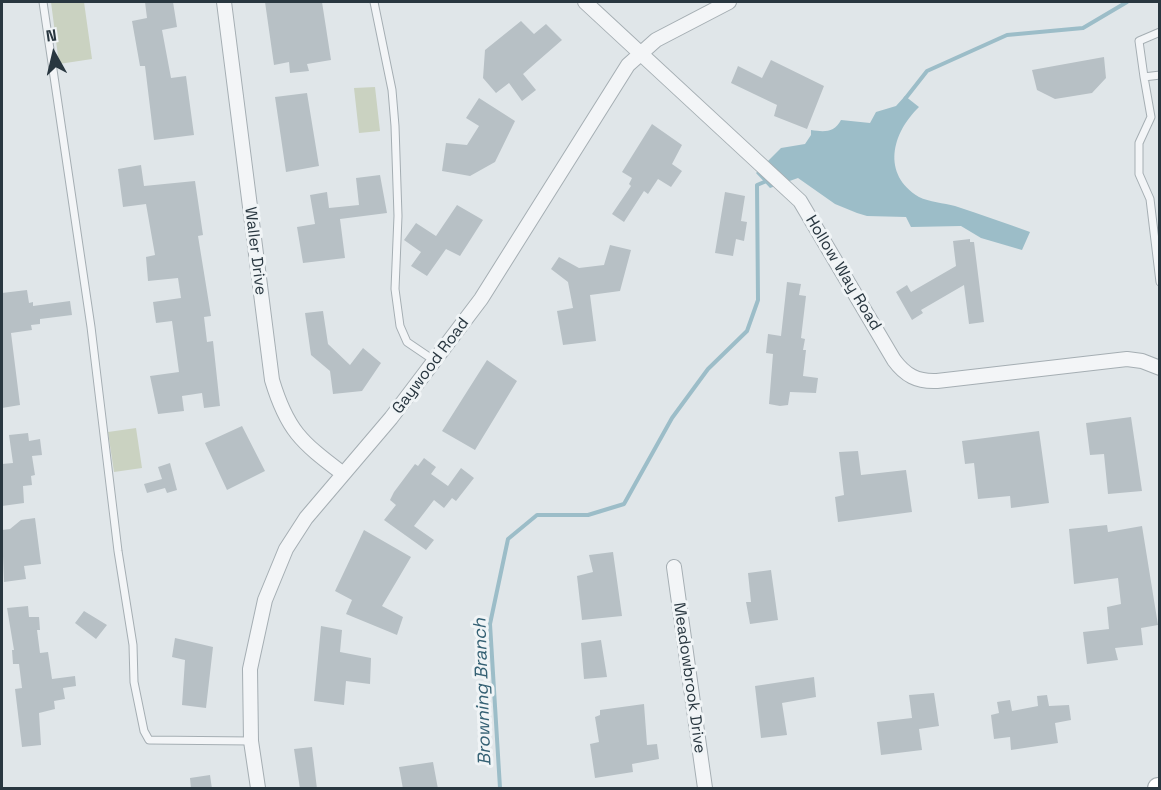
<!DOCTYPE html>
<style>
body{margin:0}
#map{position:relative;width:1161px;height:790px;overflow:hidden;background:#e0e6e9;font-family:"Space Grotesk",sans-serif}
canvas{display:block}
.frame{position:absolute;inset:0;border:3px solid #293740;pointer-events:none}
.north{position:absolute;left:24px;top:24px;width:60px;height:60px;-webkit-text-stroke:4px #f0f4f6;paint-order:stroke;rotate:352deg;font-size:16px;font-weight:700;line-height:24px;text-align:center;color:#293740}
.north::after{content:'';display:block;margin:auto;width:21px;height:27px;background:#293740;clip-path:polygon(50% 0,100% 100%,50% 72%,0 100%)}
</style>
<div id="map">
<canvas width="1161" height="790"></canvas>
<div class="frame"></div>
<div class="north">N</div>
</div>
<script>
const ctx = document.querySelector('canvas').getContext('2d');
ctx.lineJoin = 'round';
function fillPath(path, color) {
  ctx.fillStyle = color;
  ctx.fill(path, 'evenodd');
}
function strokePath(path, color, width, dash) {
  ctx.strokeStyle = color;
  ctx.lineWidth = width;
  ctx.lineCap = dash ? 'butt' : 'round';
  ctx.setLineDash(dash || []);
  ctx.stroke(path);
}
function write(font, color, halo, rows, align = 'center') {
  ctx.font = font + ' "Space Grotesk",sans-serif';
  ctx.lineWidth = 6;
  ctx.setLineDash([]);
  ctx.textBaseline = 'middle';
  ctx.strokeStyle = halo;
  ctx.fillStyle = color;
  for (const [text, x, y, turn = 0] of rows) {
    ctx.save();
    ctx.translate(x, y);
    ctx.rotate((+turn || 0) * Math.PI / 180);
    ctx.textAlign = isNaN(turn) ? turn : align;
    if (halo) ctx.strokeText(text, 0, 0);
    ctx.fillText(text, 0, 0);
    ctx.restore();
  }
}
const green = new Path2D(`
 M 51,2 L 84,2 L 92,59 L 59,64 Z
 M 375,87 L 380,131 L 359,133 L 354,88 Z
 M 136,428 L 142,468 L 114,472 L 108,432 Z`);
const water = new Path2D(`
 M 905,96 L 919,107 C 892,133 881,174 919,197 C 929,202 944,203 955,206 C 980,214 1005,223 1030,232 L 1022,250 L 981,238 L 961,226 L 911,227 L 906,217 L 867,216 L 857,213 L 835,204 L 798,178 L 770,188 L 756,173 L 781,148 L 805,144 L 811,135 L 811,130 C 824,132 834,133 841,120 L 870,123 L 876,112 L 896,106 Z`);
const stream = new Path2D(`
 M 905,99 L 927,71 L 1007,35 L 1083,28 L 1127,2
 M 500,788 L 490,624 L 508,539 L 537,515 L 588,515 L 624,504 L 672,418 L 708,369 L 747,331 L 758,300 L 757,185 L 769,180`);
const building = new Path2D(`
 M 145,2 L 173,2 L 177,27 L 162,30 L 171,78 L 186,76 L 194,135 L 154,140 L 145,66 L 140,66 L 132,21 L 147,18 Z
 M 265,2 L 322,2 L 331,60 L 307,64 L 309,71 L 290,73 L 289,62 L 274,65 Z
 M 521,21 L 534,34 L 546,24 L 562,40 L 523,74 L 536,90 L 522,101 L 509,83 L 496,93 L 483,78 L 485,50 Z
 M 1104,57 L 1106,78 L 1092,93 L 1055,99 L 1037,90 L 1032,70 Z
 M 771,60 L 824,86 L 807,129 L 774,116 L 777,105 L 731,83 L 738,66 L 762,78 Z
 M 307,93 L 319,166 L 286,172 L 275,97 Z
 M 479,98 L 515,121 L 495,162 L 470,176 L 442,171 L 446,143 L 467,145 L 479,126 L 466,118 Z
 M 652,124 L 682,145 L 672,164 L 682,171 L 671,187 L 658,179 L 648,194 L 644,191 L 624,222 L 612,214 L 631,186 L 629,184 L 632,178 L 622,172 Z
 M 141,165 L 144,186 L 195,181 L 203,235 L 198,236 L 211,316 L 204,317 L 207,342 L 213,341 L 220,406 L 204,408 L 202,393 L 182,396 L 184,411 L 158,414 L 150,376 L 179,372 L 172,321 L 156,323 L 153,302 L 181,298 L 178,278 L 148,281 L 146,257 L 155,255 L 146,204 L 123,207 L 118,169 Z
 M 380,175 L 387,213 L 340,219 L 345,258 L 303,263 L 297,227 L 315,224 L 310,195 L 327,192 L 329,208 L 359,205 L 356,178 Z
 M 725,192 L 745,196 L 741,221 L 747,222 L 744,241 L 736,239 L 733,256 L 715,253 Z
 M 457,205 L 483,220 L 460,256 L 446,249 L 427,276 L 411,266 L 421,252 L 404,240 L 416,223 L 436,236 Z
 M 970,239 L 970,242 L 974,242 L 984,322 L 969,324 L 964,285 L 921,310 L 923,313 L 912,320 L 896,292 L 907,285 L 911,292 L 956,266 L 953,241 Z
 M 610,245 L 631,250 L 620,291 L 590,295 L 596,341 L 563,345 L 557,311 L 573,308 L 568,282 L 551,269 L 559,257 L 579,268 L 604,265 Z
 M 787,282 L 801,284 L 799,295 L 806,296 L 801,338 L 805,339 L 803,350 L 806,350 L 803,376 L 818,378 L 816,393 L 790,392 L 788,405 L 780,406 L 769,404 L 773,354 L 766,353 L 768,334 L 781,336 Z
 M 27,290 L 29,303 L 33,302 L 33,306 L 70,301 L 72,315 L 40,319 L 40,324 L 31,325 L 32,330 L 11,333 L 20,405 L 2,408 L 2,293 Z
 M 323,311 L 328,344 L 350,365 L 363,348 L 381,363 L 362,391 L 333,394 L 330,371 L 311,355 L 305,313 Z
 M 487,360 L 517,381 L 475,450 L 442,431 Z
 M 1131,417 L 1142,491 L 1108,494 L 1104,454 L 1090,455 L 1086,423 Z
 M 242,426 L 265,471 L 227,490 L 205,443 Z
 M 1039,431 L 1049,503 L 1011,508 L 1010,496 L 978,499 L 974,463 L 965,464 L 962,441 Z
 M 28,433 L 29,441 L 40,439 L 42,455 L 32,456 L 35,475 L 31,476 L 32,485 L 23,486 L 24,503 L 2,506 L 2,464 L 13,463 L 9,435 Z
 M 858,451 L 861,475 L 906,470 L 912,512 L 838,522 L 835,497 L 844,495 L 839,452 Z
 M 424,458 L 436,467 L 431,474 L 448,486 L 461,468 L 474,478 L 456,501 L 452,498 L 444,508 L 434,500 L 414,526 L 434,540 L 426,550 L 384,520 L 396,505 L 390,500 L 394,492 L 415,464 L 418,466 Z
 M 170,463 L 177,490 L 167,493 L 165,488 L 147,493 L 144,484 L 162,479 L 158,467 Z
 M 35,518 L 41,564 L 24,566 L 26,579 L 4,582 L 2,530 L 10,529 L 21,520 Z
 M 1107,525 L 1108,532 L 1142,526 L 1158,625 L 1141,628 L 1143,645 L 1115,648 L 1118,660 L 1087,664 L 1083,632 L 1109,629 L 1107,607 L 1121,604 L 1118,578 L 1074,584 L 1069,529 Z
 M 364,530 L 411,557 L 382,606 L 403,617 L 397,635 L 346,614 L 352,600 L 335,591 Z
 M 613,552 L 622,616 L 582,620 L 577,576 L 593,572 L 589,555 Z
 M 771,570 L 778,620 L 750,624 L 746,602 L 751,602 L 748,573 Z
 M 28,606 L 29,617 L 39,617 L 40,630 L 37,630 L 40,653 L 48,652 L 52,679 L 75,676 L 76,686 L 63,688 L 65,699 L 54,701 L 55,709 L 39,713 L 41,745 L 22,747 L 15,689 L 22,688 L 19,664 L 13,664 L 12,650 L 14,650 L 7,608 Z
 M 84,611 L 107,625 L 96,639 L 75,623 Z
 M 321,626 L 342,630 L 340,652 L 371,658 L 370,684 L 346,681 L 344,705 L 314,701 Z
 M 175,638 L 213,647 L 206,708 L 182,705 L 185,660 L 172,657 Z
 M 601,640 L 607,677 L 584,679 L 581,643 Z
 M 814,677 L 816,697 L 782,703 L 787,735 L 761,738 L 755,686 Z
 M 934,693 L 939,726 L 919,729 L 922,750 L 881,755 L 877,722 L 912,718 L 909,695 Z
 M 1047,695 L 1049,706 L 1069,705 L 1071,720 L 1055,723 L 1058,743 L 1011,750 L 1010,737 L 994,739 L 991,715 L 999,713 L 997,702 L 1010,700 L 1012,711 L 1038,706 L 1037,696 Z
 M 644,704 L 647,745 L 657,744 L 659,759 L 632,764 L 633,772 L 595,778 L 590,744 L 599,742 L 595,717 L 600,715 L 600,710 Z
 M 312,747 L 317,789 L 300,789 L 294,749 Z
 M 433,762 L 438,789 L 403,789 L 399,767 Z
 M 210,775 L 212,789 L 191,789 L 190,778 Z`);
const lane = new Path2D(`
 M 43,2 L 91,327 L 118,551 L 133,645 L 134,682 L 144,731 L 149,740 L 251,741
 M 374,2 L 392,90 L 395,126 L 398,216 L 395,289 L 400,326 L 407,342 L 435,361
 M 1160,32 L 1139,41 L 1144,77 L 1160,75
 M 1144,77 L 1151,117 L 1139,143 L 1139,174 L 1150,199 L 1160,282`);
const street = new Path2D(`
 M 224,2 L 272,380 C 287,430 301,442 342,473
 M 585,2 L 800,201 L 894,360 C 905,375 917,382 937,381 L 1127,359 L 1142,361 L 1160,368
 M 674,567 L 705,788
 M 258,788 L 251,741 L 250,669 L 265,600 L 286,549 L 306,518 L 391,418 L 481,299 L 628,65 L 656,40 L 729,2`);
const secondary = new Path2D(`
 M 1158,788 L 1160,788`);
const streetNames = [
 ["Waller Drive",255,251,83],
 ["Hollow Way Road",843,273,59],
 ["Gaywood Road",431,366,-53],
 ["Meadowbrook Drive",689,678,82]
];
const waterNames = [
 ["Browning Branch",483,692,-92]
];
fillPath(green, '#cad2c1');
fillPath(water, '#9cbdc8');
strokePath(stream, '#9cbdc8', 4);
fillPath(building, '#b7c0c5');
strokePath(lane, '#a5aeb3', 9);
strokePath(street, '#a5aeb3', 16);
strokePath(secondary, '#a5aeb3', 22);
strokePath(lane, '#f3f5f7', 7);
strokePath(street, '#f3f5f7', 14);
strokePath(secondary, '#fff', 20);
write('16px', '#293740', '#f0f4f6', streetNames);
write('italic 18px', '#346073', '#f0f4f6', waterNames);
</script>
